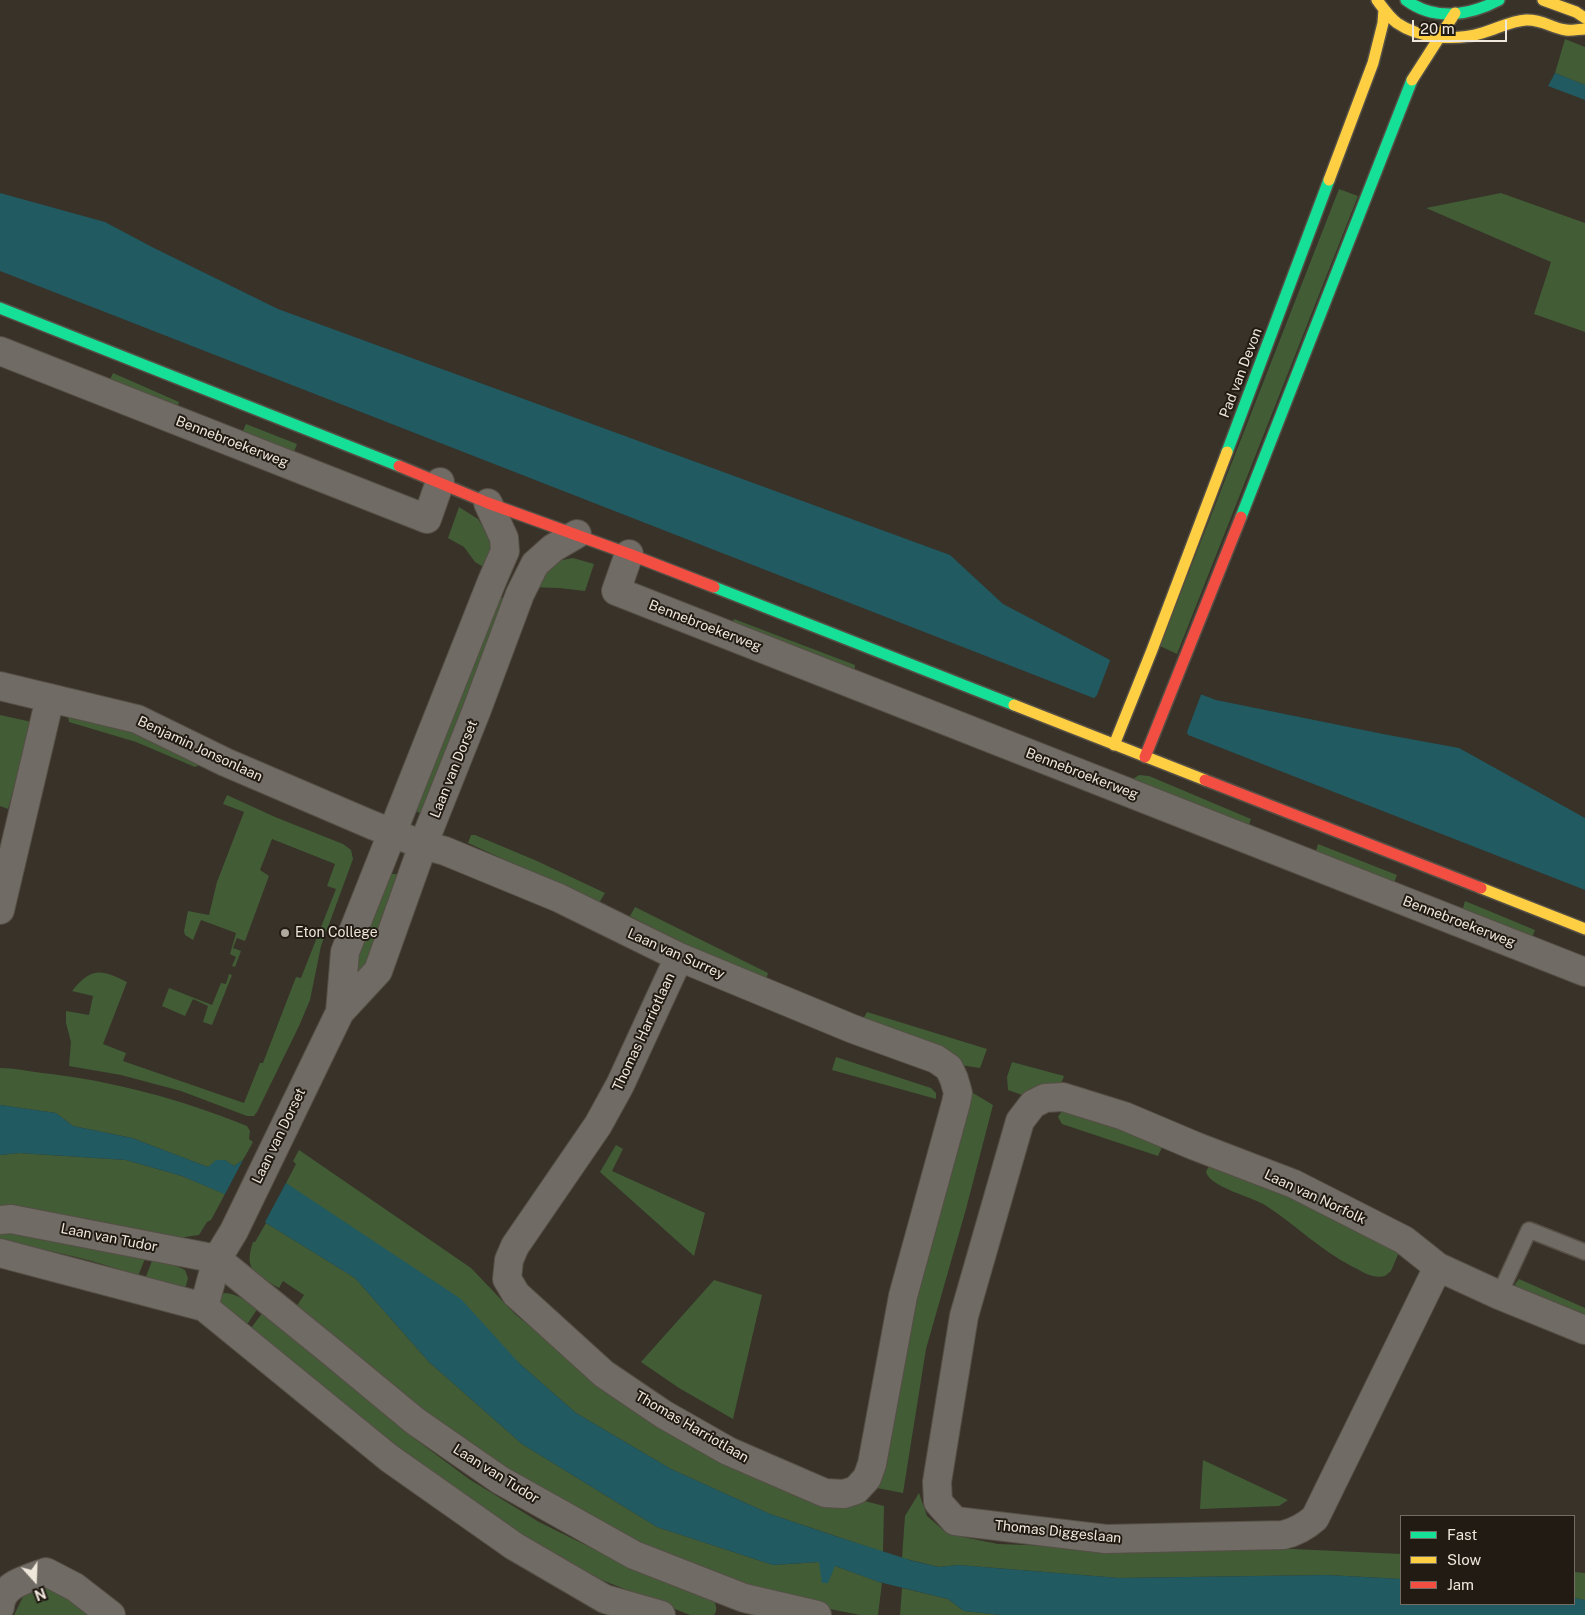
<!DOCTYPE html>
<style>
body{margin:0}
#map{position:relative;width:1585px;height:1615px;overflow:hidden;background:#383228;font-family:"Public Sans",sans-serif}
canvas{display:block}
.legend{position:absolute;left:1400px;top:1515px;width:175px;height:90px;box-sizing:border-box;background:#211b14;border:1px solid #736d64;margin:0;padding:6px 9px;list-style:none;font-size:15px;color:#efe7dc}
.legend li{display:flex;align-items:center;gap:10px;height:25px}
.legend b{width:25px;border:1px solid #736d64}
.north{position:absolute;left:10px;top:1555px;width:50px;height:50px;-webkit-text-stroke:4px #211b14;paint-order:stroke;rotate:160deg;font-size:14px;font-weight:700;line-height:20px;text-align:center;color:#efe7dc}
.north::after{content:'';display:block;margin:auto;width:18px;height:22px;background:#efe7dc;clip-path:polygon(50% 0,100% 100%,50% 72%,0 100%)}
.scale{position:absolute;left:1412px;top:20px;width:95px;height:22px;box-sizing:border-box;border:2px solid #efe7dc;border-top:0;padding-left:6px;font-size:15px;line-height:18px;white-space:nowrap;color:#efe7dc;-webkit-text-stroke:4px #211b14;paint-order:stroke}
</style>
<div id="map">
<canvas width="1585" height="1615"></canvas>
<ul class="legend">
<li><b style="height:6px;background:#16e098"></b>Fast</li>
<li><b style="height:6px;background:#ffcf43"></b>Slow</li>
<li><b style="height:6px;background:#f24e42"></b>Jam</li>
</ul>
<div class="north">N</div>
<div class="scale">20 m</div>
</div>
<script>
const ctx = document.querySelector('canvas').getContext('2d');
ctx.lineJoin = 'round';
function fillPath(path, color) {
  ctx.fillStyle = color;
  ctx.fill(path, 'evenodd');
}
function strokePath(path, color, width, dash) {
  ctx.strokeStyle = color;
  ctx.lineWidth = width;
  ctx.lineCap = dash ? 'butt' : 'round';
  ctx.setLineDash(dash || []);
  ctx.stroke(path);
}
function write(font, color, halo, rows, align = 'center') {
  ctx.font = font + ' "Public Sans",sans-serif';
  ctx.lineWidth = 4;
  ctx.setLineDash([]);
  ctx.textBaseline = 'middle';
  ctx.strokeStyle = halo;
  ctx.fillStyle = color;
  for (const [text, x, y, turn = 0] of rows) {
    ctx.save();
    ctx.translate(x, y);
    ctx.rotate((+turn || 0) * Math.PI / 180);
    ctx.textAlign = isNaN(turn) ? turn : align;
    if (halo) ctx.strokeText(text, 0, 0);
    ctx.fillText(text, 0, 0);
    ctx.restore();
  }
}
const green = new Path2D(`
 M 1565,39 L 1585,47 L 1585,85 L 1555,73 Z
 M 1339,189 L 1358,196 L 1177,654 L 1160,646 Z
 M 1501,193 L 1585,223 L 1585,332 L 1534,314 L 1551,262 L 1426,208 Z
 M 113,373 L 179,402 L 176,411 L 108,384 Z
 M 246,424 L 297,444 L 293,455 L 241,435 Z
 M 459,507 L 478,519 L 488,535 L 492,552 L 487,569 L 475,562 L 464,547 L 448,538 Z
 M 573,558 L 594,564 L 585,591 L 559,588 L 529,587 L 552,562 Z
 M 496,596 L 507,599 L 428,816 L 408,808 Z
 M 734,619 L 855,665 L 854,676 L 730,628 Z
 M 0,715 L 32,722 L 8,809 L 0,806 Z
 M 68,716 L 90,716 L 201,758 L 199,765 L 195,767 L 136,742 L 69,722 Z
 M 1139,775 L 1149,776 L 1251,819 L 1248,828 L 1129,782 Z
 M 227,795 L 275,817 L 343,844 L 351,850 L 353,859 L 321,946 L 310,1000 L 299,1026 L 257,1112 L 254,1116 L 247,1116 L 181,1091 L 121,1075 L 69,1066 L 71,1042 L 66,1023 L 66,1011 L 89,1015 L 93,996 L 72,991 C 92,966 102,970 127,982 L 103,1044 L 126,1053 L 123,1061 L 244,1103 L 260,1063 L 263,1063 L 296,977 L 301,978 L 336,889 L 327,886 L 335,864 L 272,839 L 260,870 L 269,876 L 245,941 L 237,938 L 233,948 L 241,951 L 235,967 L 232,966 L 236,957 L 230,954 L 236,933 L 201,920 L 193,940 L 185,935 L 184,931 L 188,911 L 209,915 L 217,882 L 244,812 L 223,804 Z
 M 471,835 L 475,835 L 537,861 L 605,893 L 599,903 L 468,843 Z
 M 1318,844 L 1397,875 L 1393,886 L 1315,855 Z
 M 390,874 L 398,874 L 402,884 L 374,956 L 355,985 L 353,954 Z
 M 1465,901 L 1535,930 L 1531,940 L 1462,912 Z
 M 635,907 L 768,973 L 765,983 L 707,957 L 630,916 Z
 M 229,974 L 232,975 L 212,1025 L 203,1022 L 208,1006 L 193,999 L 185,1016 L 162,1006 L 169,988 L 212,1005 L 221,983 L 226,984 Z
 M 867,1012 L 987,1049 L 980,1068 L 960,1065 L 862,1021 Z
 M 836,1057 L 931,1088 L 936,1093 L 936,1099 L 832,1070 Z
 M 1012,1062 L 1064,1076 L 1061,1084 L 1025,1096 L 1008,1090 L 1007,1077 Z
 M 0,1068 C 14,1068 28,1071 42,1073 C 114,1081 180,1099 247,1126 L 250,1131 L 249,1139 L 253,1142 L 243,1160 L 234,1166 L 225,1160 L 208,1167 L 132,1138 L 73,1126 L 56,1113 L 0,1105 Z
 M 968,1090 L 993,1105 L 966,1209 L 926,1349 L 903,1493 L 877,1488 L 918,1286 Z
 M 1063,1109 L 1163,1145 L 1158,1156 L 1062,1124 L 1058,1117 Z
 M 616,1145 L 623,1149 L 612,1171 L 705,1213 L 694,1256 L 600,1172 Z
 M 299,1150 L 471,1268 L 515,1314 L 599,1383 L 696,1447 L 785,1491 L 838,1507 L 857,1499 L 884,1506 L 883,1552 L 770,1514 L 671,1469 L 576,1413 L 519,1363 L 286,1183 L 296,1164 L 293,1161 Z
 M 19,1153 L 126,1160 L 182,1176 L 225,1194 L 211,1220 L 207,1222 L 199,1235 L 171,1239 L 89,1219 L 0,1206 L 0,1155 Z
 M 1211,1161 L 1268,1185 L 1399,1252 L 1391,1271 L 1385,1276 C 1372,1279 1364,1272 1353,1267 C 1320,1250 1296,1225 1265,1205 C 1252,1197 1210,1187 1206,1172 Z
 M 266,1223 L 355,1278 L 429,1362 L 522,1444 L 657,1527 L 773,1565 L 819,1562 L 835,1566 L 882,1583 L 878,1615 L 860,1615 L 765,1596 L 644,1551 L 423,1418 L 294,1310 L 304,1295 L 283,1281 L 279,1288 C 256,1274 243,1271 253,1242 L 255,1242 Z
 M 0,1226 L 147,1254 L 138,1276 C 93,1259 47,1250 0,1241 Z
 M 154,1256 L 185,1270 L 188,1278 L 186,1286 L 177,1291 L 145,1279 Z
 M 1519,1279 L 1585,1308 L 1585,1320 L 1518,1289 L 1515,1284 Z
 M 714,1280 L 762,1295 L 733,1419 L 679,1388 L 641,1362 Z
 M 224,1293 C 237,1293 247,1302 258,1308 L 244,1329 L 219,1313 L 219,1298 Z
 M 263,1312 L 349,1380 L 415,1439 L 469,1479 L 539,1522 L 624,1564 L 711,1596 C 715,1602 719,1609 714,1615 L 690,1615 L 569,1567 L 471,1510 L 248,1332 Z
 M 1203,1460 L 1288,1500 L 1279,1506 L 1200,1509 Z
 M 919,1493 L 927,1516 L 948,1534 L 998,1544 L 1189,1551 L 1293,1549 L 1401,1554 L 1401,1579 L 1327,1575 L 1119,1578 L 958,1565 L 939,1567 L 902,1558 L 905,1516 Z
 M 1574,1572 L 1585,1573 L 1585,1600 L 1574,1598 Z
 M 42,1585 L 63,1590 L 94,1615 L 14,1615 L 25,1593 Z
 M 902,1588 L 948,1599 L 964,1611 L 1001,1615 L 900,1615 Z`);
const water = new Path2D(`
 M 1555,73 L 1585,85 L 1585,100 L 1548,86 Z
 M 0,193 L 105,222 L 152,247 L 278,309 L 950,555 L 1003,604 L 1110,660 L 1216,700 L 1383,734 L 1459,748 L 1585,818 L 1585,890 L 0,271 Z
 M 0,1105 L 56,1113 L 73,1126 L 132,1138 L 208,1167 L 216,1160 L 225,1160 L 234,1166 L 243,1160 L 286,1183 L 461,1299 L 519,1363 L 576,1413 L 671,1469 L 770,1514 L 838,1537 L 913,1561 L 939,1567 L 958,1565 L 1119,1578 L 1327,1575 L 1401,1579 L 1401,1604 L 1574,1604 L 1574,1598 L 1585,1600 L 1585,1615 L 1001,1615 L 964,1611 L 948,1599 L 879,1582 L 835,1566 L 828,1583 L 822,1583 L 819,1562 L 773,1565 L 657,1527 L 522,1444 L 429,1362 L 355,1278 L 266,1223 L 248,1204 L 182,1176 L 126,1160 L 19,1153 L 0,1155 Z`);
const pier = new Path2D(`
 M 1111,658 L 1202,692 L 1187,732 L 1189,738 L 1092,700 L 1097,695 Z
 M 244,1158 L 287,1181 L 264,1224 L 247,1207 L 224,1196 Z`);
const lane = new Path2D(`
 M 1499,1295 L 1529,1230 L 1585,1252`);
const street = new Path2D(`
 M 0,351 L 427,519 L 440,482
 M 629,554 L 616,591 L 1585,972
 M 0,686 L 137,719 L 225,762 L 372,825 L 423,845 L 445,851 L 559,898 L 679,957 L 853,1029 L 936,1059 L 949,1068 L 954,1079 L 958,1093 L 956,1103 L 903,1296 L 872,1464 L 867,1478 L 856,1490 L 844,1494 L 825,1493 L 728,1451 L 663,1414 L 604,1374 L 516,1294 L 507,1279 L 509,1260 L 515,1246 L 598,1125 L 620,1085 L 679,957
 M 0,910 L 50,698
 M 340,1012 L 345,952 L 492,581 L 505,551 L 504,538 L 488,503
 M 0,1220 L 11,1219 L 217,1259 L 328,1349 L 415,1421 L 500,1480 L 634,1555 L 744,1598 L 817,1615
 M 0,1253 L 204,1307 L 389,1458 L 514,1546 L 605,1599 L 661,1615
 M 1438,1267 L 1315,1518 C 1305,1527 1296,1532 1283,1535 L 1106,1539 L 955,1521 L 938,1502 L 937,1482 L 964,1316 L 1020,1121 L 1033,1104 L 1045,1098 L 1063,1097 L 1124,1116 L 1195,1146 L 1294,1184 L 1404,1240 L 1438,1267 L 1499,1295 L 1585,1330
 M 204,1307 L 217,1259 L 234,1231 L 340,1012 L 378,971 L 423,845 L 476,712 L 520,594 L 535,564 L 553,548 L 577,534
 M 0,1607 C 1,1584 28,1579 46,1572 L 75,1587 L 111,1615`);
const fast = new Path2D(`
 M 1406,0 C 1434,21 1469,16 1499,0
 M 0,308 L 399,466
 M 1227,452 L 1329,180
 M 1241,517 L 1412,80
 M 714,587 L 1014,705`);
const slow = new Path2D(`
 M 1377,0 C 1383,8 1389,17 1397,23 C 1420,39 1456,41 1482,33 C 1497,29 1510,21 1526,20 C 1542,19 1551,28 1566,30 C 1572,31 1579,29 1585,29
 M 1543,0 L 1576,12 L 1585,18
 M 1412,80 L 1455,13
 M 1329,180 L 1373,63 L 1383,23 L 1384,9
 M 1014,705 L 1205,780
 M 1114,745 L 1152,650 L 1227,452
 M 1481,888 L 1585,929`);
const jam = new Path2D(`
 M 399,466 L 488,503 L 629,554 L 714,587
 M 1145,757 L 1241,517
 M 1205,780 L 1481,888`);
const markers = [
 [285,933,5,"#afa89d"]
];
const streetNames = [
 ["Pad van Devon",1241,373,-69],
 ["Bennebroekerweg",232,442,21],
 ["Bennebroekerweg",705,626,21],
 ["Benjamin Jonsonlaan",200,749,25],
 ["Laan van Dorset",454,769,-68],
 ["Bennebroekerweg",1082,774,21],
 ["Bennebroekerweg",1459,922,21],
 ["Laan van Surrey",676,954,24],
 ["Thomas Harriotlaan",644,1032,-65],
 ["Laan van Dorset",279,1136,-64],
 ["Laan van Norfolk",1315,1197,25],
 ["Laan van Tudor",109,1238,11],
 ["Thomas Harriotlaan",692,1427,30],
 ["Laan van Tudor",496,1474,32],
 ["Thomas Diggeslaan",1058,1532,6]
];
const poiNames = [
 ["Eton College",295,933]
];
fillPath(green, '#425c36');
fillPath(water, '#215a61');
fillPath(pier, '#383228');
strokePath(lane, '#554f46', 18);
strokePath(street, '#554f46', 30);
strokePath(fast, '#554f46', 14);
strokePath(slow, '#554f46', 14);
strokePath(jam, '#554f46', 14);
strokePath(lane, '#706b64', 15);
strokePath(street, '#706b64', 28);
strokePath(fast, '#16e098', 11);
strokePath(slow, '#ffcf43', 11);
strokePath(jam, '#f24e42', 11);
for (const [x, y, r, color] of markers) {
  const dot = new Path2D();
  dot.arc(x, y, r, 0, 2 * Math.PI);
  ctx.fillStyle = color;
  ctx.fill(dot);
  strokePath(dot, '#211b14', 2);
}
write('14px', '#efe7dc', '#211b14', streetNames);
write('14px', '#efe7dc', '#211b14', poiNames, 'left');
</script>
